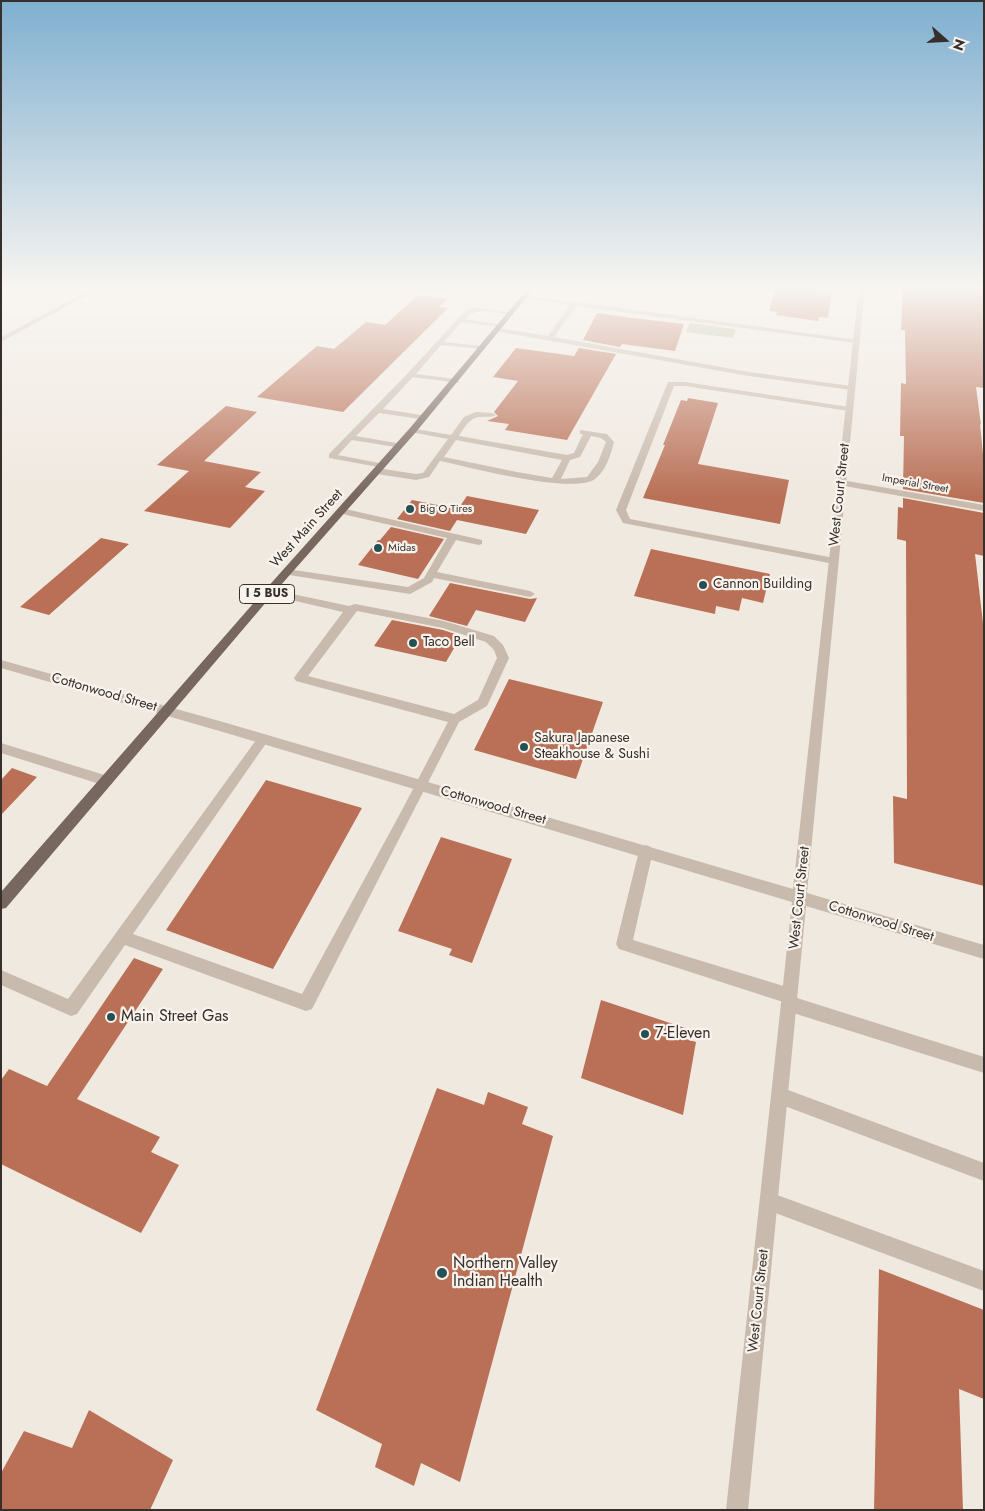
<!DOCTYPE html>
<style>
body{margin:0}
#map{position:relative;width:985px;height:1511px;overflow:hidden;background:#f0e9e0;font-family:Jost,sans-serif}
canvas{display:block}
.frame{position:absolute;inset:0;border:2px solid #372f2b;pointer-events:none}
.north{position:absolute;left:920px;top:15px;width:50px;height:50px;-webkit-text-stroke:4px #f8f3ec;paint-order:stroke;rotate:109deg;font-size:14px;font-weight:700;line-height:20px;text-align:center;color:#372f2b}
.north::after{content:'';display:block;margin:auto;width:18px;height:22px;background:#372f2b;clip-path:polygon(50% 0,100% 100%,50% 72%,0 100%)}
</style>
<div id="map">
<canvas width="985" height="1511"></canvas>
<div class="frame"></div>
<div class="north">N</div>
</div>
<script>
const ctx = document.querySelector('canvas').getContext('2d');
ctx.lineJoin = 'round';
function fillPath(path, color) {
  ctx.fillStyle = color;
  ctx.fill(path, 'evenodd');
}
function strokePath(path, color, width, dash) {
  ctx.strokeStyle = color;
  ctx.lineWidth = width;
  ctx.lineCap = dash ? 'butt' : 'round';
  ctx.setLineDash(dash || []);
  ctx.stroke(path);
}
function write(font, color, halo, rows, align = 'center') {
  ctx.font = font + ' Jost,sans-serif';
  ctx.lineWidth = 4.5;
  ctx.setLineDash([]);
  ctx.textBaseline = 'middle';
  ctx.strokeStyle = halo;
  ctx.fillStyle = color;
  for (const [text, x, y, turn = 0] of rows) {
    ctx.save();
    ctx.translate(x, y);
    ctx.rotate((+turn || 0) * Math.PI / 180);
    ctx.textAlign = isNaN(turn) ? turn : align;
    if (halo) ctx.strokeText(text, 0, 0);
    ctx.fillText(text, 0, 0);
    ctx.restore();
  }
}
const green = new Path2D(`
 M 690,323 L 734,329 L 736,330 L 733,338 L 686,332 Z`);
const building = new Path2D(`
 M 784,286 L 832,292 L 828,318 L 819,317 L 818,321 L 776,315 L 777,312 L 769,311 L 776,288 L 784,289 Z
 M 903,286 L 984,286 L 984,388 L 976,387 L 981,425 L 980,424 L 984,464 L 984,503 L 903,489 L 904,436 L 900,436 L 901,383 L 906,384 L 905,330 L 901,330 Z
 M 418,295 L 448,299 L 439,307 L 448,308 L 343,412 L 257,397 L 317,346 L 334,349 L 366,322 L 385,325 Z
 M 597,313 L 632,318 L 684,324 L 675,351 L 622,344 L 620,347 L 583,340 Z
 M 516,348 L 574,356 L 579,348 L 616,354 L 567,440 L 505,430 L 509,424 L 487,421 L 498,416 L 494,412 L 518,381 L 493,377 Z
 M 688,398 L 718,403 L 698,464 L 789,480 L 780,524 L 643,498 L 665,445 L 663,445 L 681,400 L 687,401 Z
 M 226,406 L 257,412 L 204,461 L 261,472 L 245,487 L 265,491 L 230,528 L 144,511 L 189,471 L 157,465 Z
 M 467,496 L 539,510 L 526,534 L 457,520 L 450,531 L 397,519 L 412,500 L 458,509 Z
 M 903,498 L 984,513 L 984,556 L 975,554 L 984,632 L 984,886 L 894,863 L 893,796 L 907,799 L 906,541 L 897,539 L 898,507 L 903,508 Z
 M 391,527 L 444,539 L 418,579 L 358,565 L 378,540 L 380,540 Z
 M 101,538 L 129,544 L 49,615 L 20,607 Z
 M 651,549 L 770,574 L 763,603 L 742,598 L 739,611 L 716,606 L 715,614 L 634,596 Z
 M 450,583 L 530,599 L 537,598 L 525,622 L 476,610 L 467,626 L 429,616 Z
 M 392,620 L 443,630 L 461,636 L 446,662 L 374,646 Z
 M 509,679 L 603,702 L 576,779 L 474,750 Z
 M 12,768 L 37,777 L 1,815 L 1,780 Z
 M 266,780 L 362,808 L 273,969 L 166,930 Z
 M 441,837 L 512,859 L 472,963 L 449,955 L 452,949 L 398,931 Z
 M 134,958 L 163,969 L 77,1099 L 160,1137 L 151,1152 L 179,1165 L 141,1233 L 1,1164 L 1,1080 L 9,1069 L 47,1086 Z
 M 601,1000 L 688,1029 L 686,1039 L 696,1042 L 683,1115 L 581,1078 Z
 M 437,1088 L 484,1105 L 488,1092 L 528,1107 L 522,1124 L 553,1136 L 460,1482 L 421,1463 L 414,1486 L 375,1467 L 382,1444 L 316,1410 Z
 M 879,1269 L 984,1310 L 984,1399 L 959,1389 L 963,1510 L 874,1510 Z
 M 89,1410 L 173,1460 L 150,1510 L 1,1510 L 1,1473 L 24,1431 L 72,1448 Z`);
const service = new Path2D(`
 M 495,286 L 509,286 L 532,290 L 529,292 Z
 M 524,295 L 858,340 L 858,342 L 856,343 L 576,306 L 554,337 L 749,372 L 851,386 L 855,388 L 851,390 L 749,376 L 495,331 L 494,330 L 497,328 L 548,336 L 570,305 L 522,298 Z
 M 476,307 L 514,313 L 511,315 C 496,313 476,306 465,319 L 504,325 L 501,327 L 462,322 L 444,342 L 482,346 L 485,348 L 484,349 L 441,345 L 416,374 L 455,379 L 459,381 L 458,383 L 413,377 L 383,409 L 427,416 L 427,420 L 379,413 L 356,436 L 402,444 L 402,448 L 352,440 L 338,455 L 384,464 L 384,468 L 329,458 L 329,454 L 408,373 L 465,311 Z
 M 668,382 L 685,382 L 849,407 L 853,409 L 849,411 L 685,386 L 674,386 L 626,510 L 630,519 L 834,558 L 837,559 L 837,563 L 834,564 L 623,523 L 616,510 Z
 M 476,412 L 492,413 L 496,415 C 491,418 486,416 480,417 C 470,417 464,428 459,436 L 567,455 L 574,453 L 583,434 L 580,434 L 580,430 L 607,434 L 614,442 C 611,454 606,471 595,479 C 574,495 468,467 440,461 L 429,477 L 416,480 L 377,474 L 373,471 L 377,468 L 416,474 L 423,473 L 448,439 L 410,432 L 410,428 L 451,435 L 464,417 ZM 591,436 L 601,438 L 606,442 L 598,462 L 587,477 L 561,479 L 570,460 L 580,457 ZM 456,440 L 562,460 L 552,478 L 517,472 L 444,457 Z
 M 341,508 L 482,540 L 482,544 L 479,545 L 456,540 L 437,572 L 530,591 L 535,594 L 530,597 L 434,578 L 432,582 L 410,594 L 283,574 L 283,570 L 287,569 L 408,587 L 424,578 L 447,538 L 338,513 L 338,509 Z
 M 269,589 L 349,606 L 355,604 L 444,621 L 494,636 L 503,645 L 509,658 L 487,706 L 459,722 L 312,1009 L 306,1011 L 125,945 L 77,1014 L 71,1016 L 1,985 L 1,970 L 68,999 L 259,736 L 267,736 L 269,739 L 267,742 L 133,934 L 302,994 L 402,810 L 448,722 L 296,681 L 294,678 L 296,675 L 343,612 L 265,594 L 264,592 ZM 357,611 L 443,628 L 486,642 L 494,650 L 497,658 L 478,700 L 454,714 L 308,676 Z
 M 1,743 L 111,777 L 112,781 L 111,785 L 106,786 L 1,753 Z
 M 646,845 L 651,847 L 653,851 L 633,940 L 790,988 L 796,991 L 797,998 L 984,1057 L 984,1073 L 790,1012 L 784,1010 L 783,1002 L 619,949 L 616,944 L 639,851 L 641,847 Z
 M 780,1087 L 984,1163 L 984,1181 L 774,1102 L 771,1096 L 774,1090 Z
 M 769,1192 L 984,1271 L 984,1291 L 762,1208 L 760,1201 L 762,1194 Z`);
const minor = new Path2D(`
 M 97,286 L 104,286 L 1,342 L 1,337 Z
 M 842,480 L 984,505 L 984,511 L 839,485 L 838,483 Z`);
const tertiary = new Path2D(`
 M 859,286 L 865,286 L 807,893 L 984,945 L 984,959 L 806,906 L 748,1510 L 726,1510 L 792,902 L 223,732 L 1,668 L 1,660 L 223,722 L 793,889 Z`);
const primary = new Path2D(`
 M 530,286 L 536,286 L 416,432 L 273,594 L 6,908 L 1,909 L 1,892 L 265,590 L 410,428 Z`);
const markers = [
 [410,509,5,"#255054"],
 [378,548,5,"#255054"],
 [703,585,5,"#255054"],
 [413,643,5,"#255054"],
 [524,747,5,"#255054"],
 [111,1017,5,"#255054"],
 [645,1034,5,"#255054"],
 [442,1273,6,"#255054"]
];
const farStreetnames = [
 ["Imperial Street",915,484,10]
];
const farPoinames = [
 ["Big O Tires",420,509],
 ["Midas",388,548]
];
const shields = [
 [267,594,55]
];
const shieldNames = [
 ["I 5 BUS",267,594]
];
const streetNames = [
 ["West Court Street",840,495,-84],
 ["West Main Street",307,529,-48],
 ["Cottonwood Street",104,693,16],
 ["Cottonwood Street",493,806,16],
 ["West Court Street",800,898,-84],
 ["Cottonwood Street",881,922,17],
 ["West Court Street",759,1301,-84]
];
const poiNames = [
 ["Cannon Building",713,585],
 ["Taco Bell",423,643],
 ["Sakura Japanese",534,739],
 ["Steakhouse & Sushi",534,755]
];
const nearPoinames = [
 ["Main Street Gas",121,1017],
 ["7-Eleven",655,1034],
 ["Northern Valley",453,1264],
 ["Indian Health",453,1282]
];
fillPath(green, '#b4bea1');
fillPath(building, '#b97056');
fillPath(service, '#c8baad');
fillPath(minor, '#c8baad');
fillPath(tertiary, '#c8baad');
fillPath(primary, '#77675e');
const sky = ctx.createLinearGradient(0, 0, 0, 497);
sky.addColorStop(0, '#7fafd0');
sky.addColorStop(0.58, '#f8f5f1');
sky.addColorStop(1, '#f8f5f100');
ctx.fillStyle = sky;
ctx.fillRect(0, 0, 985, 497);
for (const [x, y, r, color] of markers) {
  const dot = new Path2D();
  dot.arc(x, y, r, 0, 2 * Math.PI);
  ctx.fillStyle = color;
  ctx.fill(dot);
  strokePath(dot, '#f8f3ec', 2);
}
write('11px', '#372f2b', '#f8f3ec', farStreetnames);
write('11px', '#372f2b', '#f8f3ec', farPoinames, 'left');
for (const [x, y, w] of shields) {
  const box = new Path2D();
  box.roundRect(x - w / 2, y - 9.5, w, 19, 4);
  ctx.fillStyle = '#f8f3ec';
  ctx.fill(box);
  strokePath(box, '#372f2b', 1);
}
write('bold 12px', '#372f2b', null, shieldNames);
write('14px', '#372f2b', '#f8f3ec', streetNames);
write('14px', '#372f2b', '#f8f3ec', poiNames, 'left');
write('16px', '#372f2b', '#f8f3ec', nearPoinames, 'left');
</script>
